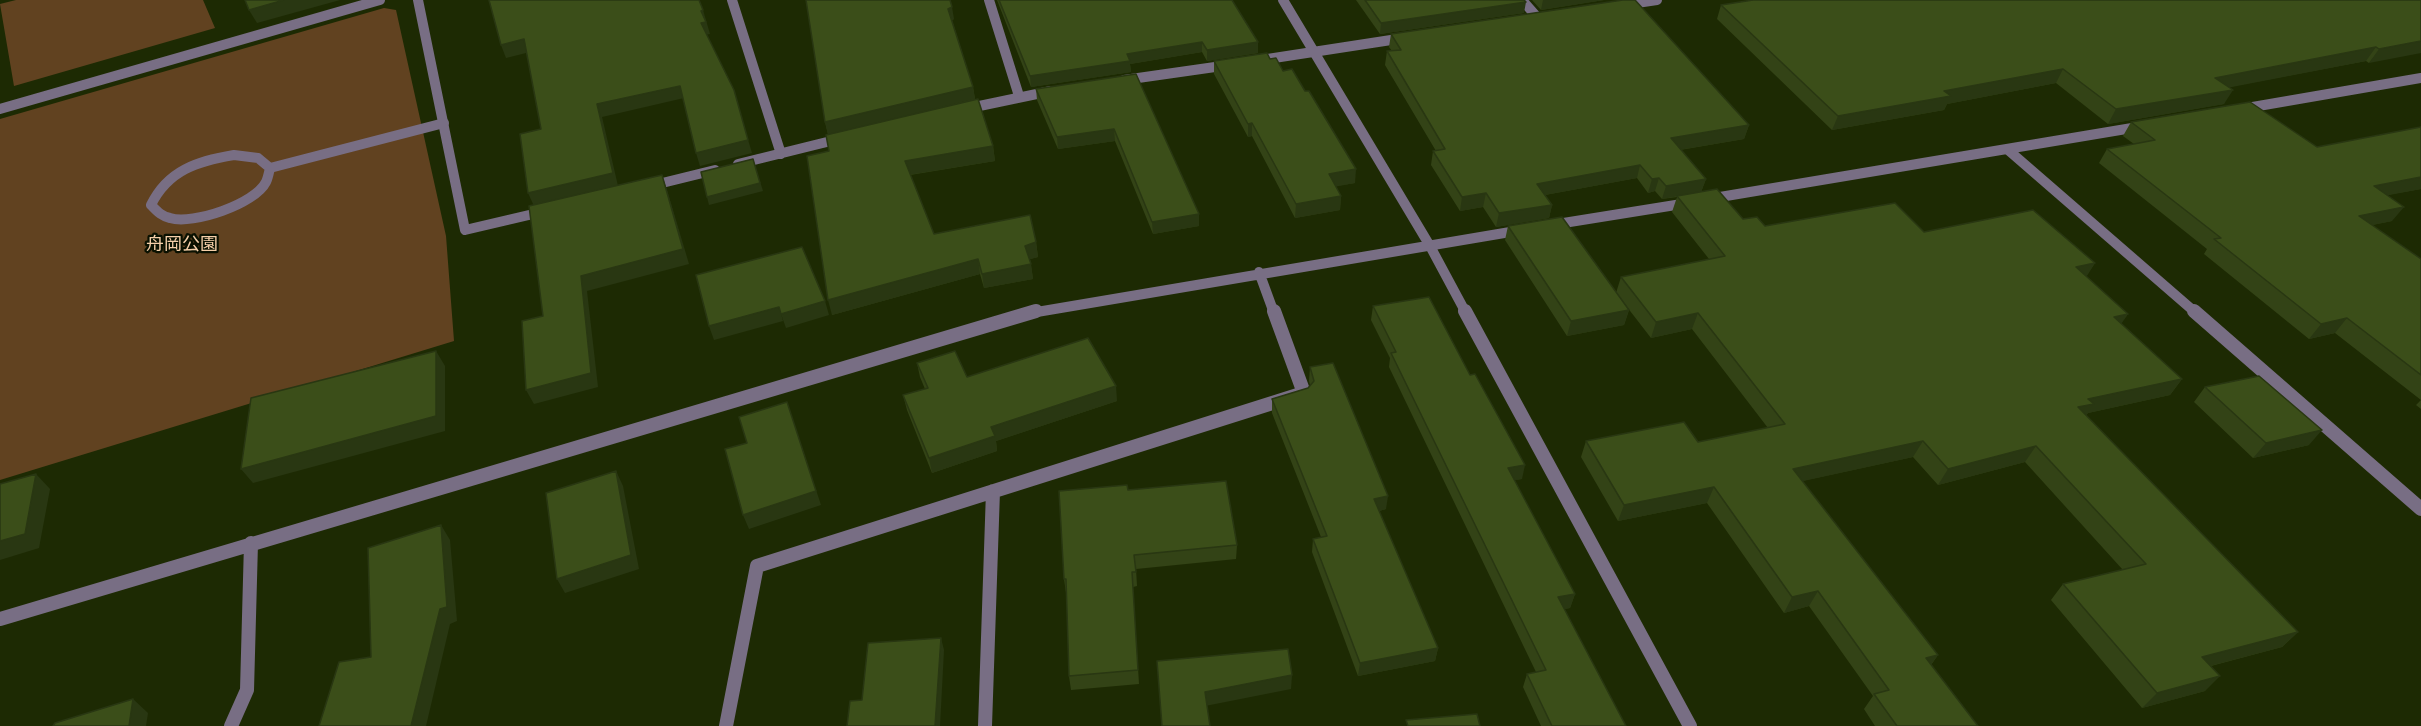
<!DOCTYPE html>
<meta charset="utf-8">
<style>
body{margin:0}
canvas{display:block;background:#1d2a03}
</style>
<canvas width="2421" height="726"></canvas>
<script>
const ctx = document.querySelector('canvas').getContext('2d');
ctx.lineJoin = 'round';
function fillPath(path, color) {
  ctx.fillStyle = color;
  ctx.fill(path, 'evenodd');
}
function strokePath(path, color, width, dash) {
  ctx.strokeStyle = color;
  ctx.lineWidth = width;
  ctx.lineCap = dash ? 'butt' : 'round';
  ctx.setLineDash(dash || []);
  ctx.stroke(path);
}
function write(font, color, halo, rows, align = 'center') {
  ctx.font = font + ' Mulish,"Noto Sans JP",sans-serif';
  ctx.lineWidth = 4.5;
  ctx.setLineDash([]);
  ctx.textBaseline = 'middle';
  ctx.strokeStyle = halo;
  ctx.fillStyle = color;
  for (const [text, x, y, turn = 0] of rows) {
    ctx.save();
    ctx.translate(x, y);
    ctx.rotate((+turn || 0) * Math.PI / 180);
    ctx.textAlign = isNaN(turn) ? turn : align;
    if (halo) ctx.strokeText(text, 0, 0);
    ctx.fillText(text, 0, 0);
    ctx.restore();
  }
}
const green = new Path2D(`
 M 16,0 L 203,0 L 215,28 L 14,86 L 0,4 Z
 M 384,8 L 396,10 L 446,236 L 454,341 L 0,480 L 0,119 Z`);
const pedestrian = new Path2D(`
 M 234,155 L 258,158 L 270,168 C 269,172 268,178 266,182 C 255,204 193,225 170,218 C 161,216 157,211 151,205 C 168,170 198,161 234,155 Z
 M 270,168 L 444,123`);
const minorFar1 = new Path2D(`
 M 418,0 L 465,230 L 546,211
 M 732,0 L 781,154
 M 989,0 L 1019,96
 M 1283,0 L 1430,246 L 1466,313
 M 1522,0 L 1537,17
 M 1623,5 L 1657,0
 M 1261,60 L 1404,38
 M 1124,80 L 1229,65
 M 0,109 L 380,0
 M 965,109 L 1051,91
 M 2241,109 L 2421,78
 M 2007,149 L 2196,313
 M 738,164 L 843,138
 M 650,186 L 715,170
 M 1708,199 L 2144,126
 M 1551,225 L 1688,203
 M 1259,272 L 1274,313
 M 1031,313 L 1522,230`);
const minor = new Path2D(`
 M 1465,311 L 1690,726
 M 2194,311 L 2421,509
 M 0,619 L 1036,311
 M 231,726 L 247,690 L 251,543
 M 726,726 L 757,566 L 1304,393 L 1274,311
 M 985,726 L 993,491`);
const wall = new Path2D(`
 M 806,0 L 954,19 L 952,20 L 973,87 L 975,99 L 993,146 L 995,161 L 910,175 L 934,234 L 1036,242 L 1038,257 L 1030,259 L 1033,279 L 984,288 L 980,274 L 832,315 L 829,151 L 828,134 L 825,122 Z
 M 997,0 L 1232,0 L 1258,42 L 1258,53 L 1207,61 L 1202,52 L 1130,64 L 1131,72 L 1031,87 Z
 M 1356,0 L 1524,0 L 1524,13 L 1380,34 Z
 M 1532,0 L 1604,0 L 1541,10 Z
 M 2421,0 L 2369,63 L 2366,61 L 2229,87 L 2224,104 L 2108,124 L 2056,83 L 1947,104 L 1944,110 L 1832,130 L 1717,19 L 1721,5 Z
 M 1391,34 L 1749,125 L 1744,139 L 1680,150 L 1706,179 L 1701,192 L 1743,219 L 1765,226 L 1924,232 L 2095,263 L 2086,276 L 2128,314 L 2121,323 L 2182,379 L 2170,395 L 2088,413 L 2086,415 L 2298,632 L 2282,647 L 2211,666 L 2205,691 L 2142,708 L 2051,600 L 2063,584 L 2123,570 L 2025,462 L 1938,485 L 1913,457 L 1802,481 L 1938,655 L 1931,665 L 1978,726 L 1875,726 L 1864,709 L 1873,696 L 1809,606 L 1784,613 L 1707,503 L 1618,521 L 1581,457 L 1586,441 L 1698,442 L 1768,428 L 1692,329 L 1651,338 L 1617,294 L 1629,310 L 1624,325 L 1567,336 L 1505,240 L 1508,226 L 1616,293 L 1621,277 L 1709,259 L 1672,212 L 1677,197 L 1662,199 L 1655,191 L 1648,193 L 1637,178 L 1545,195 L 1552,205 L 1549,218 L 1496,227 L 1483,207 L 1460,211 L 1431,165 L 1433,151 L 1436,151 L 1385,65 L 1387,51 L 1392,51 L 1389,47 Z
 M 1214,61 L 1355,183 L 1336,186 L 1341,196 L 1340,210 L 1295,218 L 1252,136 L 1248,137 L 1214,74 Z
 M 1136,74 L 1199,214 L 1199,226 L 1153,234 L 1115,141 L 1058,149 L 1037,100 L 1036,89 Z
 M 2131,122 L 2317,147 L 2421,127 L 2421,189 L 2387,195 L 2392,221 L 2372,225 L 2421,259 L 2421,409 L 2416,405 L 2421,400 L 2335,333 L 2309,339 L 2204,254 L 2207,249 L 2099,163 L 2107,149 L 2134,144 L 2123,136 Z
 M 1373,306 L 1522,479 L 1514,480 L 1575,594 L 1570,608 L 1564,609 L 1626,726 L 1541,726 L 1523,687 L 1527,674 L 1536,672 L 1389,367 L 1390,358 L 1371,320 Z
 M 917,363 L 967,377 L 1117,401 L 996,441 L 997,451 L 932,473 L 907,410 L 903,395 L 925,389 L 920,377 Z
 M 1310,367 L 1386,509 L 1379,511 L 1438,648 L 1435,661 L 1358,676 L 1312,552 L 1313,539 L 1321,537 L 1272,413 L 1272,399 L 1308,388 L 1310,385 L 1309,381 Z
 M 2205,387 L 2309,445 L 2253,458 L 2194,402 Z
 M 1128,490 L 1237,545 L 1236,559 L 1136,569 L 1137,586 L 1133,587 L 1139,684 L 1071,690 L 1069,676 L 1067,593 L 1066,593 L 1064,579 Z`);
const shadedWall = new Path2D(`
 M 284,0 L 340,0 L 257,23 L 249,10 Z
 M 1543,0 L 1604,0 L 1541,10 Z
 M 1526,2 L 1524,13 L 1380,34 L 1381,23 Z
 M 952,7 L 954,19 L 950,21 L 948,9 Z
 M 703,10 L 710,34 L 705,35 L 701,23 L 701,11 Z
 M 524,39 L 530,52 L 506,58 L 501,45 Z
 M 2421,41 L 2421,53 L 2369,63 L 2379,49 Z
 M 1202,42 L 1202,52 L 1130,64 L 1131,72 L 1031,87 L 1030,76 L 1127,54 Z
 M 1258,42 L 1258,53 L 1207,61 L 1207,50 Z
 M 2376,47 L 2366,61 L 2206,92 L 2215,78 Z
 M 2063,69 L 2056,83 L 1947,104 L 1944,110 L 1832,130 L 1838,116 L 1944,91 Z
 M 680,86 L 684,98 L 602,117 L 618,186 L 534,206 L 528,193 L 597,104 Z
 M 973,87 L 975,99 L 828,135 L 825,122 Z
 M 2233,90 L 2224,104 L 2108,124 L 2116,109 Z
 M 737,103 L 752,153 L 700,166 L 696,153 Z
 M 1252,123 L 1252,136 L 1248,137 L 1248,124 Z
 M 1749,125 L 1744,139 L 1667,152 L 1671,138 Z
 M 1114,129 L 1115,141 L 1058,149 L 1057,137 Z
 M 993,146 L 995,161 L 908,175 L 905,161 Z
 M 753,159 L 763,191 L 709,205 L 707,197 Z
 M 1640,165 L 1637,178 L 1534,197 L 1537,184 Z
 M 1356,169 L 1355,183 L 1328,188 L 1329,174 Z
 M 662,175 L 667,190 L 689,264 L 587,291 L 598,387 L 534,404 L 526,390 L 581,276 Z
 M 2421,177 L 2421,189 L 2363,200 L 2374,186 Z
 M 1659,178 L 1655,191 L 1648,193 L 1652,179 Z
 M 1706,179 L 1701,192 L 1662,199 L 1666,186 Z
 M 1486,193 L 1483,207 L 1460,211 L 1462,197 Z
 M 1341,196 L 1340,210 L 1295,218 L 1296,204 Z
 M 1552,205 L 1549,218 L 1496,227 L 1499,213 Z
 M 2404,207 L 2392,221 L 2348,230 L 2359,216 Z
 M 1199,214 L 1199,226 L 1153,234 L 1152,222 Z
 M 1036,242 L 1038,257 L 1027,260 L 1025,246 Z
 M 978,259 L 980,274 L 832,315 L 828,300 Z
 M 2095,263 L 2085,279 L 2076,267 Z
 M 1031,264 L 1033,279 L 984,288 L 982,274 Z
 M 825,301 L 829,315 L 786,328 L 781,314 Z
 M 779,307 L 783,321 L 714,340 L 709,326 Z
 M 1629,310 L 1624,325 L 1567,336 L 1571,321 Z
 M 1698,313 L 1692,329 L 1651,338 L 1656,322 Z
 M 2128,314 L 2117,330 L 2114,317 Z
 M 2347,318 L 2335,333 L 2309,339 L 2321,324 Z
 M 436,351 L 445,366 L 445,431 L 253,483 L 241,469 Z
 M 2182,379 L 2170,395 L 2088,413 L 2082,420 L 2078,407 L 2088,399 Z
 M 1116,386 L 1117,401 L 996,441 L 997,451 L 932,473 L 929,458 L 991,427 Z
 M 792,417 L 821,505 L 749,529 L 743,515 Z
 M 2322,430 L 2309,445 L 2253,458 L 2266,443 Z
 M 1923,441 L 1913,457 L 1785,485 L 1793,469 Z
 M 2036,446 L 2025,462 L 1938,485 L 1948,469 Z
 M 1525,465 L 1522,479 L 1505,482 L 1508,468 Z
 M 616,471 L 623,486 L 639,569 L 565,593 L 557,579 Z
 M 36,474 L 50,489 L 39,548 L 0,560 L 0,541 Z
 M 1714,487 L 1707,503 L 1618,521 L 1624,505 Z
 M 1388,496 L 1386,509 L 1372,513 L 1374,499 Z
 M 441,525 L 450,540 L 457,621 L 450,624 L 426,726 L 411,726 Z
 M 1818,591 L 1809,606 L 1784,613 L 1792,597 Z
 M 1575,594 L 1570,608 L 1554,611 L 1558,597 Z
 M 2298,632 L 2282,647 L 2187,672 L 2202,657 Z
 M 941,638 L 944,650 L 940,726 L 935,726 Z
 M 1438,648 L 1435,661 L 1358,676 L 1360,663 Z
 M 1938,655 L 1927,670 L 1926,658 Z
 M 1292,675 L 1291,689 L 1205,706 L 1205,692 Z
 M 2220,676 L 2205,691 L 2142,708 L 2157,693 Z
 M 133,699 L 148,713 L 146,726 L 129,726 Z`);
const building = new Path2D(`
 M 245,0 L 284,0 L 249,10 Z
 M 489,0 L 699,0 L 703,10 L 701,11 L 706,22 L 701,23 L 734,90 L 748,140 L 696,153 L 680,86 L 597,104 L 613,173 L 528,193 L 520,134 L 541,129 L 524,39 L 501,45 Z
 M 806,0 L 950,0 L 952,7 L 948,9 L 973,87 L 825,122 Z
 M 999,0 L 1232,0 L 1258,42 L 1207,50 L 1202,42 L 1127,54 L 1130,61 L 1030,76 Z
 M 1365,0 L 1524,0 L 1526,2 L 1381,23 Z
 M 1623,0 L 1635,0 L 1749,125 L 1671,138 L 1706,179 L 1666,186 L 1659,178 L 1652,179 L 1640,165 L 1537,184 L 1552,205 L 1499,213 L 1486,193 L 1462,197 L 1433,151 L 1445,149 L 1387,51 L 1401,50 L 1391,34 Z
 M 1753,0 L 2421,0 L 2421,41 L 2379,49 L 2376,47 L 2215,78 L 2233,90 L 2116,109 L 2063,69 L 1944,91 L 1951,96 L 1838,116 L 1721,5 Z
 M 1267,53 L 1270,59 L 1276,58 L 1283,71 L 1292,69 L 1305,91 L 1309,91 L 1356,169 L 1329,174 L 1341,196 L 1296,204 L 1252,123 L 1248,124 L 1214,61 Z
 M 1136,74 L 1199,214 L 1152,222 L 1114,129 L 1057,137 L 1036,89 Z
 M 978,99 L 993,146 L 905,161 L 934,234 L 1030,215 L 1036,242 L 1025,246 L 1031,264 L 982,274 L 978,259 L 828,300 L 807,156 L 829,151 L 826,135 Z
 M 2250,102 L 2317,147 L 2421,127 L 2421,177 L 2374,186 L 2404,207 L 2359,216 L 2421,259 L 2421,375 L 2347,318 L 2321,324 L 2214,239 L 2221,238 L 2107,149 L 2155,140 L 2131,122 Z
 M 753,159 L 760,183 L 707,197 L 701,172 Z
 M 662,175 L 683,249 L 581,276 L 591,373 L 526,390 L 522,321 L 543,316 L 529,206 Z
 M 1717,189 L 1743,219 L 1757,217 L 1765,226 L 1895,203 L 1924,232 L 2033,210 L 2095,263 L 2076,267 L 2128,314 L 2114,317 L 2182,379 L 2088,399 L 2094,404 L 2078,407 L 2298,632 L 2202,657 L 2220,676 L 2157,693 L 2063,584 L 2146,564 L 2036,446 L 1948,469 L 1923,441 L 1793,469 L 1938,655 L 1926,658 L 1978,726 L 1897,726 L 1874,694 L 1889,690 L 1818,591 L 1792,597 L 1714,487 L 1624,505 L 1586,441 L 1684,422 L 1698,442 L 1785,424 L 1698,313 L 1656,322 L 1621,277 L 1725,256 L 1677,196 Z
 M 1562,217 L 1629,310 L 1571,321 L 1508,226 Z
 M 802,247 L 825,301 L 781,314 L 779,307 L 709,326 L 696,275 Z
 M 1429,297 L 1470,375 L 1475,374 L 1525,465 L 1508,468 L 1575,594 L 1558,597 L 1626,726 L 1552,726 L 1527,674 L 1546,670 L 1391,353 L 1396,352 L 1373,306 Z
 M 1088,338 L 1116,386 L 991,427 L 995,436 L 929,458 L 903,395 L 928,388 L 917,363 L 955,351 L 967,377 Z
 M 436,351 L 436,416 L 241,469 L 251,398 Z
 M 1333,363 L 1388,496 L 1374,499 L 1438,648 L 1360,663 L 1313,539 L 1327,536 L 1272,399 L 1308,388 L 1314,381 L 1310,367 Z
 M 2259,376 L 2322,430 L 2266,443 L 2205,387 Z
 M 787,402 L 816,491 L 743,515 L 725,449 L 747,443 L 739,417 Z
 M 616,471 L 631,555 L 557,579 L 546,493 Z
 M 36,474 L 25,534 L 0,541 L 0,484 Z
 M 1226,481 L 1237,545 L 1134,555 L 1136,572 L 1132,572 L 1138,670 L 1069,676 L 1066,579 L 1064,579 L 1059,491 L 1127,485 L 1128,490 Z
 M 441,525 L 447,607 L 440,609 L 411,726 L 319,726 L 339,662 L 371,657 L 368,548 Z
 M 941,638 L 935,726 L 847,726 L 850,701 L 862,700 L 868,643 Z
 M 1288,649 L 1292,675 L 1205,692 L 1210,726 L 1162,726 L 1157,661 Z
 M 133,699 L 129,726 L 53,726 L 55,723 Z
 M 1477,714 L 1480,726 L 1408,726 L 1406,720 Z`);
const parkNames = [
 ["舟岡公園",182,245]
];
fillPath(green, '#614220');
strokePath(pedestrian, '#786e84', 10);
strokePath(minorFar1, '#786e84', 10);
strokePath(minor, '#786e84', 14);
fillPath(wall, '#334316');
fillPath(shadedWall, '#293712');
fillPath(building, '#3b4e19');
strokePath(building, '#293712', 1.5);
write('18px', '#f5cfa9', '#0a1101', parkNames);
</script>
